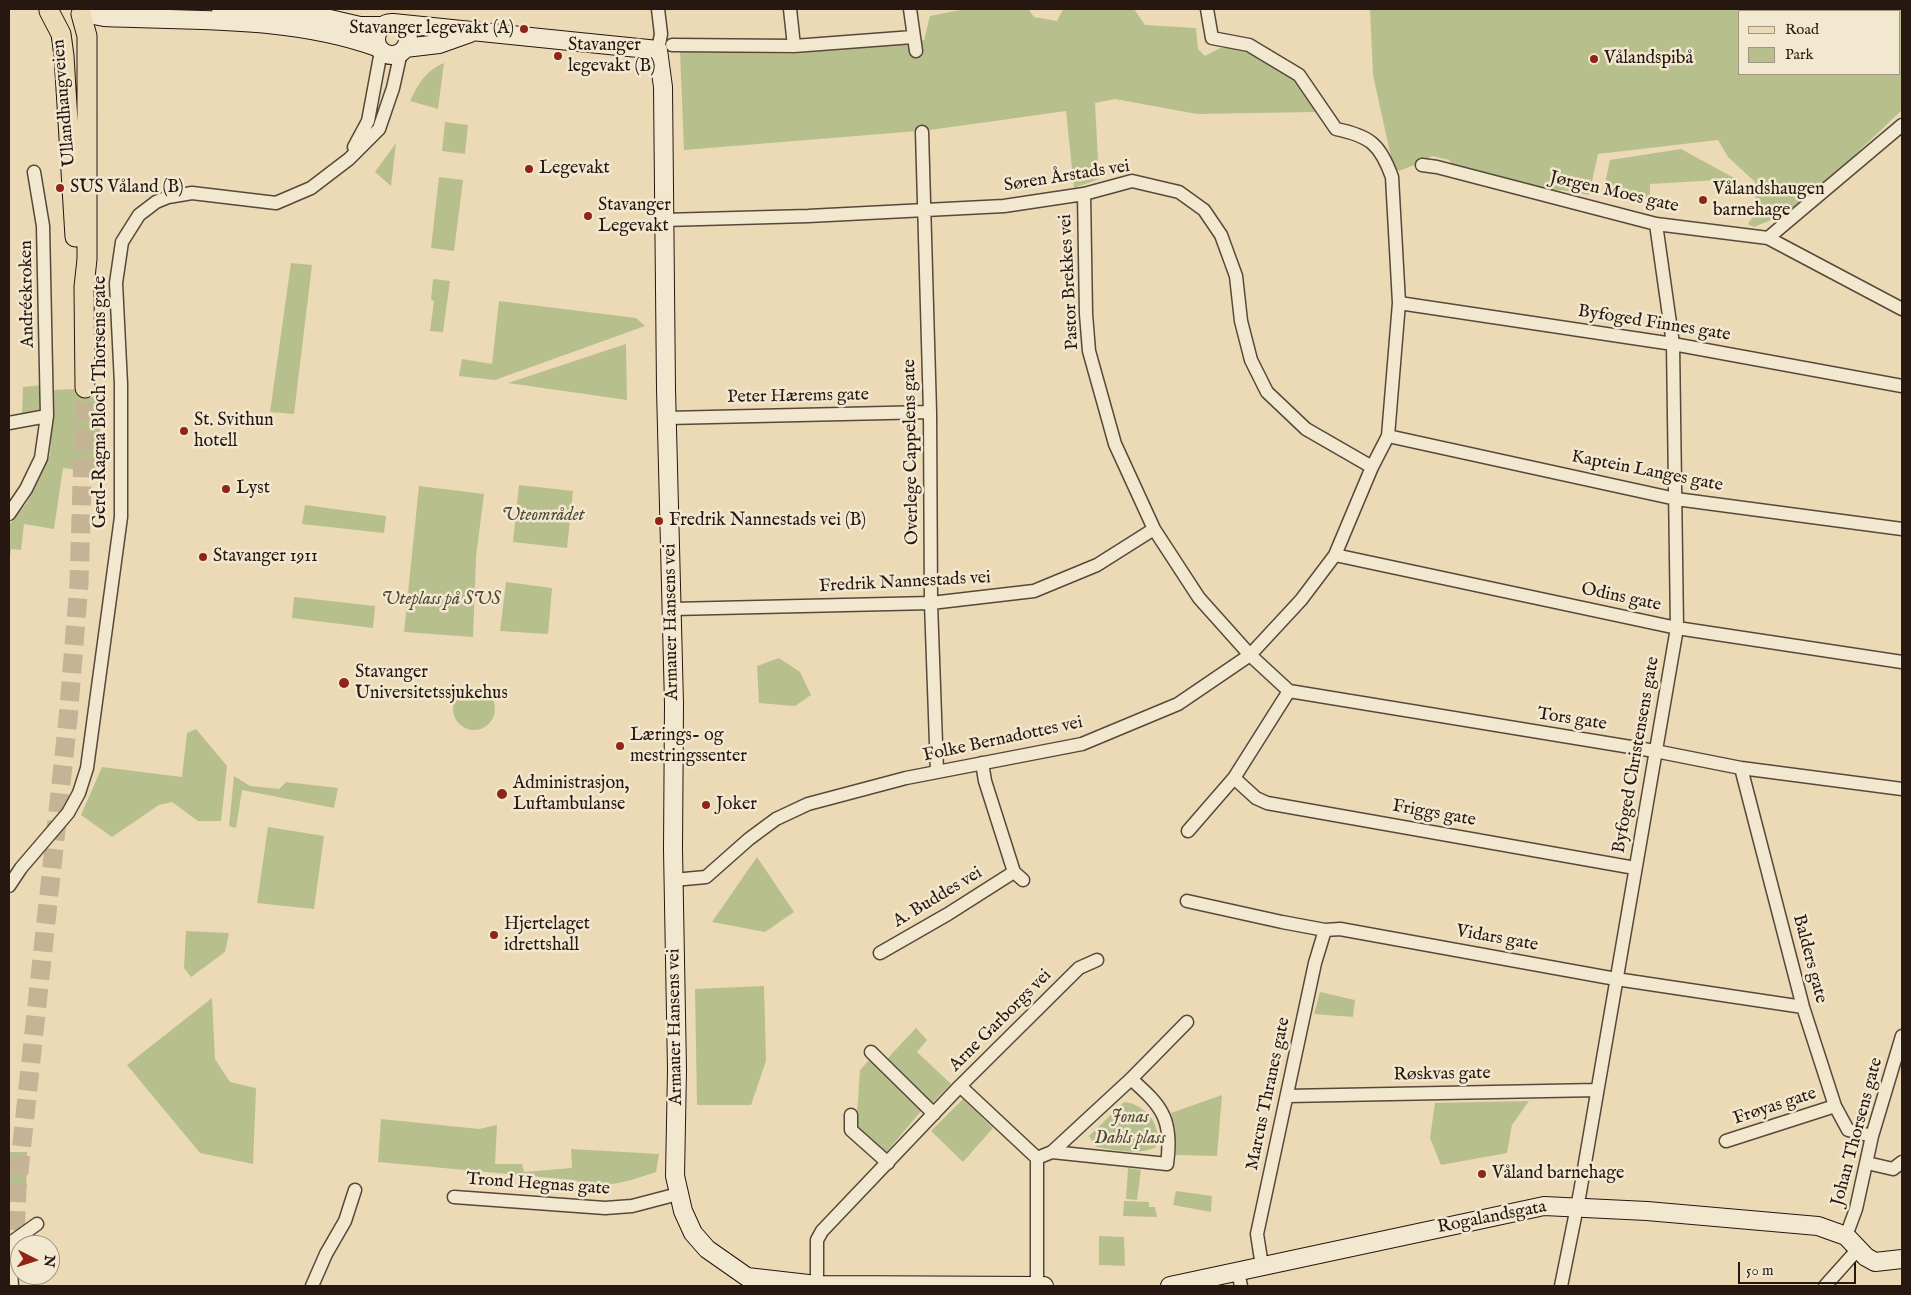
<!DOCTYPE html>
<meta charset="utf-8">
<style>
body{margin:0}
#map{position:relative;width:1911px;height:1295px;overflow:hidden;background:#ebdab5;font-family:"IM FELL English",serif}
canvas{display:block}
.frame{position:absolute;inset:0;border:10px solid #261711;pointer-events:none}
.legend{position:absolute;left:1738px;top:10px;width:162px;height:65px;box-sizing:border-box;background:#f2e7cf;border:1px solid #a09483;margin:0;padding:6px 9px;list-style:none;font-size:15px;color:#261711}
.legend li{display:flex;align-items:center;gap:10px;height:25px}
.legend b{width:25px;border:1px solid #a09483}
.north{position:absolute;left:10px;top:1235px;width:50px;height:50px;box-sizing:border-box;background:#f2e7cf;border:1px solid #a09483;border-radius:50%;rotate:95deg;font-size:14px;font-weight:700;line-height:20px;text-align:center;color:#261711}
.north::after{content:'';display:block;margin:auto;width:18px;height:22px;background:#8f2418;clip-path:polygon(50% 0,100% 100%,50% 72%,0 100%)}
.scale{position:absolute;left:1738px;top:1262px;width:118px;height:22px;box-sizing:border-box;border:2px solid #261711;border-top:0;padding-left:6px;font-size:15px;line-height:18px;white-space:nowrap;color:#261711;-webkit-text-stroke:4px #f2e7cf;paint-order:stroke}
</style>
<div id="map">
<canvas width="1911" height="1295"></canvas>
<div class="frame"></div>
<ul class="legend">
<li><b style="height:6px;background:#ebdab5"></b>Road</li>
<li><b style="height:14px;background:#b7c08d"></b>Park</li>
</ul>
<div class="north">N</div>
<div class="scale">50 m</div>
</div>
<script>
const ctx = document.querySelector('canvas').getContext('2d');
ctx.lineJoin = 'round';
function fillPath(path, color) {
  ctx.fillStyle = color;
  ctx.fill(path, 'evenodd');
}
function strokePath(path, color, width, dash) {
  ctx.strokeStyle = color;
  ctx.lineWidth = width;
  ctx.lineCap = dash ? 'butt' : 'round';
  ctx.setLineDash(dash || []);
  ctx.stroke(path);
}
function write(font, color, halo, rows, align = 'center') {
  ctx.font = font + ' "IM FELL English",serif';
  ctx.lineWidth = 5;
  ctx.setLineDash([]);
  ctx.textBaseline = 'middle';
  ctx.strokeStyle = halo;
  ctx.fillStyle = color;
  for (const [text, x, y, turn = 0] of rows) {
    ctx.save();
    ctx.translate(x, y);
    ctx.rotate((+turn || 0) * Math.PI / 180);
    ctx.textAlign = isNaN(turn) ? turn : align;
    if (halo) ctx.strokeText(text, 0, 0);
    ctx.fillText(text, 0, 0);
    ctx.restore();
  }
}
const green = new Path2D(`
 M 965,9 L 1028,9 L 1034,17 L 1057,21 L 1063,9 L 1134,9 L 1145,25 L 1196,28 L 1198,49 L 1205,56 L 1220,48 L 1235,48 L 1253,52 L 1301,84 L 1315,112 L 1197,114 L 1115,99 L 1095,103 L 1099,179 L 1074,188 L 1066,111 L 930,130 L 684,150 L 680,52 L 793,54 L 924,40 L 930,16 Z
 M 1370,9 L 1902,9 L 1902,110 L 1798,209 L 1754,227 L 1748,224 L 1756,212 L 1755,182 L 1728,157 L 1718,140 L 1598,154 L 1589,195 L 1562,190 L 1545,192 L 1453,165 L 1449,160 L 1432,156 L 1424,161 L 1399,171 L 1393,166 L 1373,75 ZM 1740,11 L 1900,11 L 1900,74 L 1740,74 Z
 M 444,63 L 438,109 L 410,101 C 419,83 425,71 444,63 Z
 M 445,122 L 468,125 L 465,154 L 442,151 Z
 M 396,143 L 391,186 L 375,172 Z
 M 1681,149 L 1736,179 L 1650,184 L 1650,199 L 1604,188 L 1610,160 Z
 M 439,177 L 463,180 L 454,251 L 431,248 Z
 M 291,263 L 312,265 L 294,414 L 270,412 Z
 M 433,279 L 450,281 L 443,332 L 430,331 L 434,301 L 431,300 Z
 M 499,301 L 636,318 L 645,326 L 495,380 L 459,376 L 462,359 L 492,364 Z
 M 626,344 L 627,400 L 508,383 Z
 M 43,385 L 42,412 L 22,415 L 23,387 Z
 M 98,388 L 102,473 L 63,468 L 54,529 L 24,524 L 21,550 L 11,549 L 9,566 L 9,525 L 27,503 L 50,455 L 53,390 Z
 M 519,485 L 573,491 L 567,548 L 513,542 Z
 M 419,486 L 484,494 L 476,557 L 473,637 L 404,632 Z
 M 305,505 L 386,516 L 384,533 L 302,524 Z
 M 506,582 L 552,588 L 548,634 L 500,631 Z
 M 294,597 L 375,606 L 373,628 L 292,618 Z
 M 779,658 L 800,672 L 811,695 L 795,706 L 759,703 L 757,666 Z
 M453 709a21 21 0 1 1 42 0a21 21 0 1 1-42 0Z
 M 196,729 L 227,766 L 221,821 L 198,821 L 172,802 L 159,805 L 112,837 L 81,815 L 102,767 L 182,777 L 187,733 Z
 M 234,776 L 250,786 L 279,789 L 286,782 L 338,788 L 334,808 L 242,790 L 236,828 L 229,826 Z
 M 268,827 L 324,836 L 314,909 L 257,903 Z
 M 757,857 L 794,912 L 765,932 L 712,922 Z
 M 186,931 L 229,933 L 225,952 L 191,977 L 184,968 Z
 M 764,986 L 766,1061 L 751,1105 L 697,1105 L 695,989 Z
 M 1320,992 L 1355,1000 L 1353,1017 L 1314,1014 Z
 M 212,998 L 215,1059 L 230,1082 L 256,1088 L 253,1164 L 200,1153 L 127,1065 Z
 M 916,1028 L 927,1040 L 917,1052 L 951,1084 L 932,1103 L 887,1059 Z
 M 869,1060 L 922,1110 L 883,1156 L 856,1130 L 860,1070 Z
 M 1222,1095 L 1217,1156 L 1176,1155 L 1171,1113 Z
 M 963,1099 L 993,1128 L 963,1162 L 931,1131 Z
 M 1529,1101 L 1512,1125 L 1507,1153 L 1441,1165 L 1430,1138 L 1435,1103 Z
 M 1124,1102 C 1145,1104 1163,1125 1156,1147 C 1138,1156 1116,1150 1096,1147 L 1089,1136 Z
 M 381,1119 L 479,1129 L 497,1125 L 495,1164 L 522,1164 L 524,1172 L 572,1168 L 571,1149 L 659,1154 L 656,1172 C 630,1181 600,1191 574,1180 L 378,1162 Z
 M 9,1152 L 27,1152 L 26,1199 L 9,1199 Z
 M 1128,1168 L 1141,1170 L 1137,1200 L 1126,1199 Z
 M 1176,1191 L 1212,1196 L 1211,1212 L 1173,1205 Z
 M 1124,1201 L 1149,1202 L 1149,1207 L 1155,1207 L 1157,1217 L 1123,1216 Z
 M 1099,1236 L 1124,1237 L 1125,1266 L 1099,1265 Z`);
const primaryTunnel = new Path2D(`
 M 14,1258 L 17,1189 L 68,719 L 79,583 L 85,388`);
const street = new Path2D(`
 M 790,9 L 794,46
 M 910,9 L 916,51
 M 672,45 L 794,46 L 913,37
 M 658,50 L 661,34 L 658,9
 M 922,132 L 930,412 L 931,603 L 937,772
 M 354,147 L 368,121 L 381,51
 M 1422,165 L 1437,167 L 1656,224 L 1768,238 L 1902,309
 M 1084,194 L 1086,314 L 1089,351 L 1115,444 L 1154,529 L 1199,598 L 1250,655 L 1289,691 L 1655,751 L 1741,768 L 1902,789
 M 664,220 L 808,216 L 1004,206 L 1084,194 L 1132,181 L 1179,192 L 1204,210 L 1221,235 L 1236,276 L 1241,321 L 1251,360 L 1267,392 L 1306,429 L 1372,467
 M 1768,238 L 1902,125
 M 1399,303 L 1673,344 L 1902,386
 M 667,418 L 930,412
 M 9,423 L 47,416
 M 1388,436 L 1676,499 L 1902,529
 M 9,514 L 26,489 L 41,458 L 47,416 L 43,226 L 34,172
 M 1335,555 L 1677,628 L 1902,662
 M 673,609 L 931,603 L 1034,591 L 1097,565 L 1154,529
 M 1289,691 L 1234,778 L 1256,798 L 1267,803 L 1635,868
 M 982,763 L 985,781 L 1014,872 L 1023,880
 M 1741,768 L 1803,1007 L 1835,1106 L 1848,1130 L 1872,1136
 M 1188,831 L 1234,778
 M 673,880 L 706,877 L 749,839 L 776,819 L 808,804 L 906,778 L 1082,744 L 1178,704 L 1250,655 L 1301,600 L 1335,555 L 1372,467 L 1388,436 L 1399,303 L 1392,177 C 1380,144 1370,136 1336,129 L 1299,75 L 1249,45 L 1212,38 L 1207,9
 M 9,886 L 21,868 L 68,813 L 79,793 L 87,768 L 121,517 L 121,384 L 116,283 L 122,242 L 139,215 L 156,202 L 168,197 L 192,193 L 276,203 L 311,188 L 349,159 L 379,129 L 393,88 L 401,52
 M 1187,901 L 1282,922 L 1325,930 L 1340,929 L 1616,979 L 1803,1007
 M 880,953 L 948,914 L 1014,872
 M 871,1052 L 934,1114
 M 960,1086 L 1037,1158 L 1037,1286
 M 1287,1096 L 1597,1090
 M 851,1115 L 851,1130 L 888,1163
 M 1726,1141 L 1835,1106
 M 1052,1152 L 1131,1079 L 1187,1022
 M 1037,1158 L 1052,1152 L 1167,1164 C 1173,1120 1163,1107 1131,1079
 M 1867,1163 L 1893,1169 L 1902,1162
 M 454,1197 L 605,1208 L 632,1206 L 678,1194
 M 1846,1236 L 1856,1209 L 1872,1136 L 1902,1036
 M 1262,1266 L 1257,1234 L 1315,963 L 1325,930
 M 1238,1272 L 1241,1286
 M 817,1285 L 817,1240 L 822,1231 L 960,1086 L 1079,968 L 1097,960
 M 12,1286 L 9,1244 L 37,1224
 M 312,1286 L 326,1254 L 345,1221 L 355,1190
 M 1561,1286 L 1580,1192 L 1677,628 L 1673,344 L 1656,224
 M 1825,1286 L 1858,1249`);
const secondary = new Path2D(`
 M 221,9 L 317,16 L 360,26 L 382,26
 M 83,13 L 104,17 C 195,21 291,16 377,47
 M376 39a16 16 0 1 1 32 0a16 16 0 1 1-32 0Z
 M 393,23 L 658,50 L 663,87 L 666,389 L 674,704 L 673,849 L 677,1070 L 675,1176 L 683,1211 L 693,1233 L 707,1249 L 747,1277 L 817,1285 L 1044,1286
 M 405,48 L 439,44 L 470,33
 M 1170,1286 L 1544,1206 L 1647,1211 L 1818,1226 L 1846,1236 L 1866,1257 L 1875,1262 L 1902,1259`);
const primary = new Path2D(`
 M 49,11 L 61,34 L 64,56 L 75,237
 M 81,14 L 87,36 L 87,259 L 84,287 L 85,388`);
const markers = [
 [524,29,5,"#8f2418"],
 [558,56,5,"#8f2418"],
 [1594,59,5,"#8f2418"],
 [529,169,5,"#8f2418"],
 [60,188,5,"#8f2418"],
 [1703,200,5,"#8f2418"],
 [588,216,5,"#8f2418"],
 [184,431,5,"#8f2418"],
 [226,489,5,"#8f2418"],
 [659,521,5,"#8f2418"],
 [203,557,5,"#8f2418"],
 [344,683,6,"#8f2418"],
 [620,746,5,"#8f2418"],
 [502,794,6,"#8f2418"],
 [706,805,5,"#8f2418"],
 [494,935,5,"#8f2418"],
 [1482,1174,5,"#8f2418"]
];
const poiNames = [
 ["Stavanger legevakt (A)",514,29,"right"],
 ["Stavanger",568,46],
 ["legevakt (B)",568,67],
 ["Vålandspibå",1604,59],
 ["Legevakt",539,169],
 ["SUS Våland (B)",70,188],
 ["Vålandshaugen",1713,190],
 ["barnehage",1713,211],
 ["Stavanger",598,206],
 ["Legevakt",598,227],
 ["St. Svithun",194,421],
 ["hotell",194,442],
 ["Lyst",236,489],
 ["Fredrik Nannestads vei (B)",669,521],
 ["Stavanger 1911",213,557],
 ["Stavanger",355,673],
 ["Universitetssjukehus",355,694],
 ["Lærings- og",630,736],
 ["mestringssenter",630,757],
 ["Administrasjon,",513,784],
 ["Luftambulanse",513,805],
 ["Joker",716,805],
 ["Hjertelaget",504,925],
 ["idrettshall",504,946],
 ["Våland barnehage",1492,1174]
];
const streetNames = [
 ["Ullandhaugveien",65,103,-95],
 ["Søren Årstads vei",1067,177,-9],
 ["Jørgen Moes gate",1614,193,13],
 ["Pastor Brekkes vei",1070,282,-93],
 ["Andréekroken",28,294,-91],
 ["Byfoged Finnes gate",1654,324,9],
 ["Peter Hærems gate",798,397,-1],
 ["Gerd-Ragna Bloch Thorsens gate",101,402,-90],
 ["Overlege Cappelens gate",912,452,-91],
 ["Kaptein Langes gate",1647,472,11],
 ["Fredrik Nannestads vei",905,583,-3],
 ["Odins gate",1621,598,12],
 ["Armauer Hansens vei",672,622,-91],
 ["Tors gate",1572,720,9],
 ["Folke Bernadottes vei",1003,740,-12],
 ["Byfoged Christensens gate",1637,755,-80],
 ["Friggs gate",1434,814,10],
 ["A. Buddes vei",938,898,-31],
 ["Vidars gate",1497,939,10],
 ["Balders gate",1809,959,75],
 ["Arne Garborgs vei",1001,1021,-45],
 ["Armauer Hansens vei",676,1027,-91],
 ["Røskvas gate",1442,1075,-1],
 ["Marcus Thranes gate",1269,1094,-78],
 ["Frøyas gate",1775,1107,-18],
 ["Johan Thorsens gate",1858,1132,-75],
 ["Trond Hegnas gate",538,1185,4],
 ["Rogalandsgata",1492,1218,-11]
];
const parkNames = [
 ["Uteområdet",543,516],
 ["Uteplass på SUS",441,600],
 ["Jonas",1130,1118],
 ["Dahls plass",1130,1139]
];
fillPath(green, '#b7c08d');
strokePath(primaryTunnel, '#c4b394', 19, [19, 9]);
strokePath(street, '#57483a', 15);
strokePath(secondary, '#261711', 20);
strokePath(primary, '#261711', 21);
strokePath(street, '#f2e7cf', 12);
strokePath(secondary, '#f2e7cf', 18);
strokePath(primary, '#ebdab5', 19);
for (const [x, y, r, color] of markers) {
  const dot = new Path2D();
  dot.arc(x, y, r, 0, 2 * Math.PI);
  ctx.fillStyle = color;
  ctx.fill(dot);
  strokePath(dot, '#f2e7cf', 2);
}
write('18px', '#261711', '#f2e7cf', poiNames, 'left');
write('18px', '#261711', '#f2e7cf', streetNames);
write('italic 18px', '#524a36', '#f2e7cf', parkNames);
</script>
